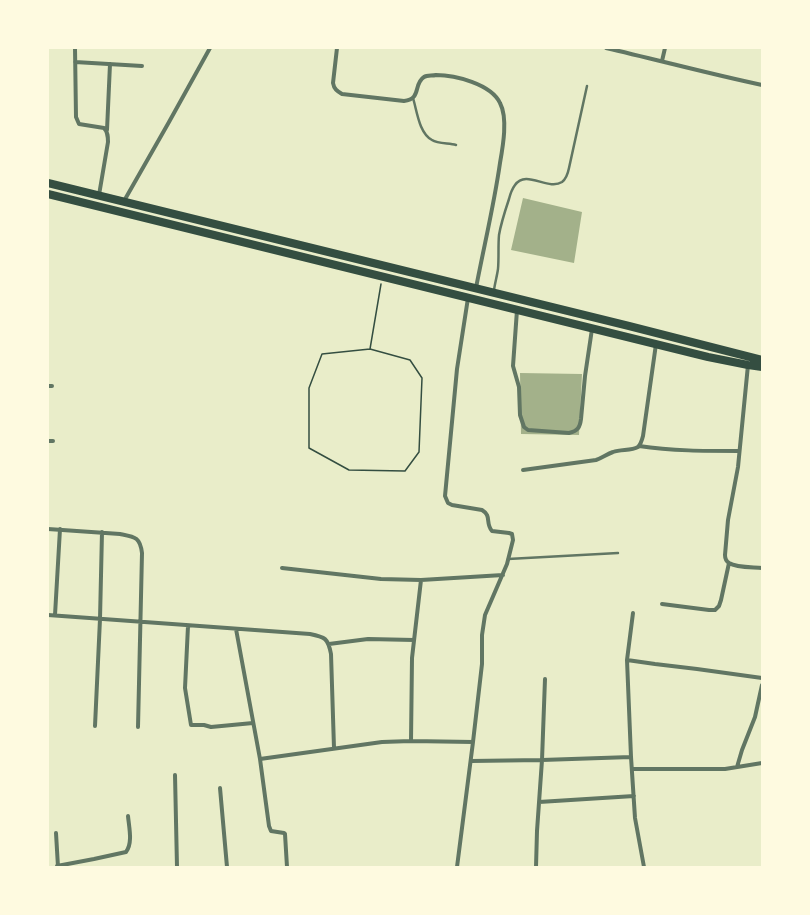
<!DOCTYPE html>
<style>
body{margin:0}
#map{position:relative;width:810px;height:915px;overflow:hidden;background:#e9edc9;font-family:"IBM Plex Serif",serif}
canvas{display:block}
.frame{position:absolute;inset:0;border:49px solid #fefae0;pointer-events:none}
</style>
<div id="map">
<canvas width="810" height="915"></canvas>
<div class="frame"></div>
</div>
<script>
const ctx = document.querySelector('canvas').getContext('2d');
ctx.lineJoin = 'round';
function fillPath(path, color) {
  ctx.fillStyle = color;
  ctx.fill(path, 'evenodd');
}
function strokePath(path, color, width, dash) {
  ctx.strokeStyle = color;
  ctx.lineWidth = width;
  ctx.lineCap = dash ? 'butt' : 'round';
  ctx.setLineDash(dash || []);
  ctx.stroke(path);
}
const water = new Path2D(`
 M 523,198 L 582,212 L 574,263 L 511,250 Z
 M 520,373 L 582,374 L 579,435 L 521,434 Z`);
const path = new Path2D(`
 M 370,349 L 322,354 L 309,388 L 309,448 L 349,470 L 405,471 L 419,452 L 422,378 L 410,360 L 370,349 L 381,284`);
const service = new Path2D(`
 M 413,98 C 417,111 419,133 432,140 C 438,144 449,143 456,145
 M 494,290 C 495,283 497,276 498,269 C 499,258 498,246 499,235 C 501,223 505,211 509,199 C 510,195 512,189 515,185 C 526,169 548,191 562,182 C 566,179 568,173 569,168 L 587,86
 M 508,559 L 618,553`);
const minor = new Path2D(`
 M 75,48 L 76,117 L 79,124 L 104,128 C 108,132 108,137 108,142 L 99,195
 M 337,48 L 333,83 C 334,89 337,91 342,94 L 404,101 C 422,99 413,84 424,77 C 427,75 432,76 436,75 C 455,75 491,84 500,103 C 508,118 503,146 500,163 C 494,205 484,246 476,288
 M 606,48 C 658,60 710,74 762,85
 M 662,61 L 665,48
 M 75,62 L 142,66
 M 107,130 L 110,64
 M 124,201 L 169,122 L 210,48
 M 517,310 L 513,366 L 519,387 L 520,415 L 524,427 L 528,430 L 569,433 C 578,431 580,427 581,419 L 585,376 L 592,329
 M 748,365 L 738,467 L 728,520 L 725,555 C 725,558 726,561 729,563 C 737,568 753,567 762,568
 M 48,386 L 52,386
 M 48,441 L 53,441
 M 639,446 C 672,451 705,451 739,451
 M 523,470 L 596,460 C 602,458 607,454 613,452 C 621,449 631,451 638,447 C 641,444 642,440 643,436 L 656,344
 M 48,529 L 120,534 C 135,537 140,537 142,553 L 138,727
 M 282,568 L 381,579 L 421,580 L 503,575
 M 662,604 L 709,610 L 715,610 L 719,606 L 721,600 L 729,563
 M 633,613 L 627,660 L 631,757 L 635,818 L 644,867
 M 48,615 L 310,634 C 325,637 328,638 331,654 L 334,748
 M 55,615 L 60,529
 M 188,626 L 185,688 L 191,725 L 204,725 L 211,727 L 253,723
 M 236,629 L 260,759 L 269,826 L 271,831 L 284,833 L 285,834 L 287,867
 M 329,644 L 368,639 L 414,640
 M 627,660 L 655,664 L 697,669 L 762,678
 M 95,726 L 100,619 L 102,532
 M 411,741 L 412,658 L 421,580
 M 260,759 L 382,742 L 411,741 L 473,742
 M 471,761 L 542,760 L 631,757
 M 737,767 L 742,750 L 755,717 L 762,685
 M 632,769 L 725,769 L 762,763
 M 175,775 L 177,867
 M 220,788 L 227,867
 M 539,802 L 634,796
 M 56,833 L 58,867
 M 57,866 L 94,859 L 126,852 C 133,843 129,827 128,816
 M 457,867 L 473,742 L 482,664 L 482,635 L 485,615 L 507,564 L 513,540 L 512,534 L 509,533 L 492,531 C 485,523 492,516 482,510 L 452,505 L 448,503 L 445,496 L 457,369 L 468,298
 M 536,867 L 537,831 L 542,760 L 545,679`);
const primary = new Path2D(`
 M 48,183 L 629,326 L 762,360
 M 48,194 L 708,357 L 748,365 L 762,367`);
fillPath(water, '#a3b18a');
strokePath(path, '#344e41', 1.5);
strokePath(service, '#617663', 2.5);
strokePath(minor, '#617663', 4);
strokePath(primary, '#344e41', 8);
</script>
